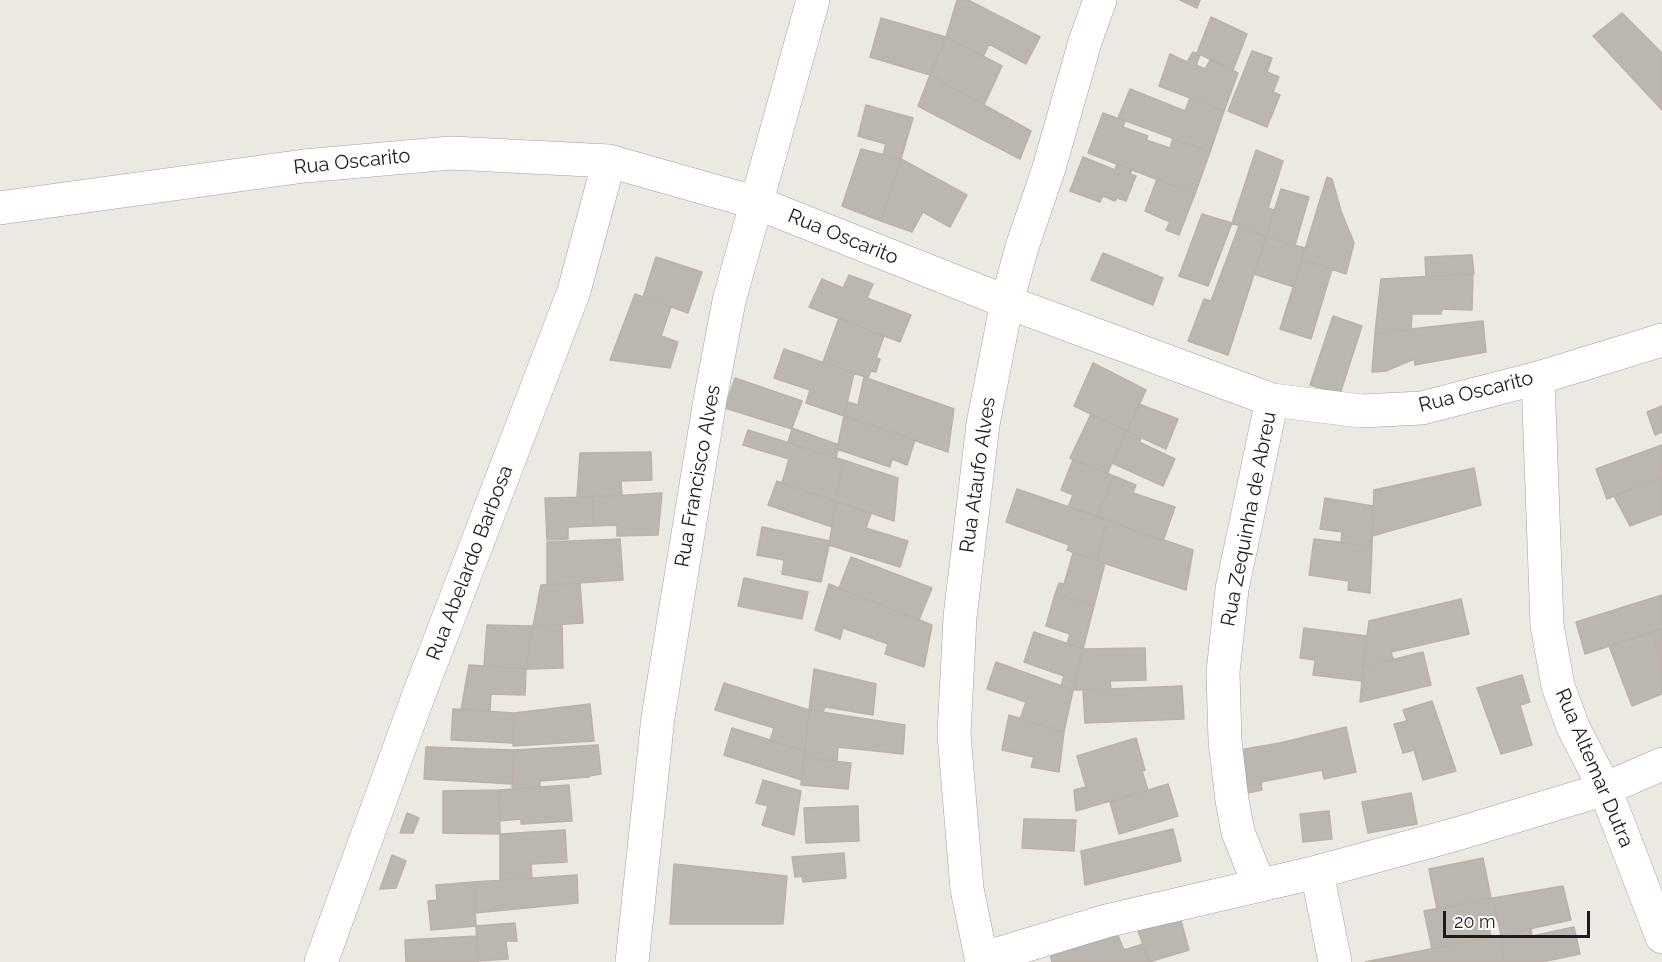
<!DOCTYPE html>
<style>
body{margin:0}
#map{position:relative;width:1662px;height:962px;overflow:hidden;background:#ece9e3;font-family:Raleway,sans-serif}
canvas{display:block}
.scale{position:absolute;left:1443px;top:911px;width:147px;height:27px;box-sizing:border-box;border:3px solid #1c1c1c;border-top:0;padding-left:8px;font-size:18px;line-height:21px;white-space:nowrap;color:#1c1c1c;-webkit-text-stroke:4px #fff;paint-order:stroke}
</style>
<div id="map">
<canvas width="1662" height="962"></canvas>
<div class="scale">20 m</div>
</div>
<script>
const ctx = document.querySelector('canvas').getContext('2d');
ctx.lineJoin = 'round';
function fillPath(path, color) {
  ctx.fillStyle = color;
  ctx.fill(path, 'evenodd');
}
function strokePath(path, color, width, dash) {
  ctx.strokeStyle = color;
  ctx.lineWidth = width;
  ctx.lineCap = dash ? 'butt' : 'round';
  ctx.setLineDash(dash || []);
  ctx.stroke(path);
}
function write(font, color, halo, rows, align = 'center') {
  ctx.font = font + ' Raleway,sans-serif';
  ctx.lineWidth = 5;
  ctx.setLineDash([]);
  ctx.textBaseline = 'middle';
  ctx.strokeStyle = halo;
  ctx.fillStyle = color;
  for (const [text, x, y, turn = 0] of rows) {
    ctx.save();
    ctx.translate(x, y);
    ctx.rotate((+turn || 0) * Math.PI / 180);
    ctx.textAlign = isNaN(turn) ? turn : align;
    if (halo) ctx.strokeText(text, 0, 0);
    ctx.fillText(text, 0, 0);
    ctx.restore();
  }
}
const building = new Path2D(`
 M 957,0 L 968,0 L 1040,37 L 1026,64 L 989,44 L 983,57 L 946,37 Z
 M 1180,0 L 1200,0 L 1197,8 Z
 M 1622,13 L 1662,53 L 1662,110 L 1593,36 Z
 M 1211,17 L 1247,34 L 1233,70 L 1197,53 Z
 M 881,18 L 946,37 L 930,75 L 870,57 Z
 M 946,37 L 1002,66 L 984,105 L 930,75 Z
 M 1252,51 L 1272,58 L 1267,72 L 1279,77 L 1273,92 L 1280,95 L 1267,127 L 1228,111 Z
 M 1193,52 L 1200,55 L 1196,65 L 1205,69 L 1210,60 L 1238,73 L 1224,111 L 1159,86 L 1170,54 L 1187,62 Z
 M 930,75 L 1031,131 L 1020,159 L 918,106 Z
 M 1130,89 L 1185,111 L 1190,98 L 1224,111 L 1210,152 L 1118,118 Z
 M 866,105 L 913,118 L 901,159 L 883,155 L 886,144 L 858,136 Z
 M 1103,113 L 1125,121 L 1123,127 L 1148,136 L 1146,140 L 1170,148 L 1173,138 L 1210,152 L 1195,194 L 1088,153 Z
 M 861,149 L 901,159 L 881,221 L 842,206 Z
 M 1256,150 L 1283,161 L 1268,208 L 1274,210 L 1266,237 L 1232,223 Z
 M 1083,157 L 1115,170 L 1117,164 L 1132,170 L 1130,174 L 1136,176 L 1126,201 L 1117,198 L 1115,201 L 1103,196 L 1100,202 L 1070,191 Z
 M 901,159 L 967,195 L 950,227 L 923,212 L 912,232 L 881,221 Z
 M 1327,177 L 1332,179 L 1341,211 L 1354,243 L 1346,274 L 1302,259 Z
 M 1157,179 L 1195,194 L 1179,235 L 1166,230 L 1170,222 L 1145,211 Z
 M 1281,189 L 1309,197 L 1295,245 L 1266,237 Z
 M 1202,214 L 1232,223 L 1208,286 L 1179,276 Z
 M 1239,226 L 1266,237 L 1228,355 L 1188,341 L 1204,299 L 1211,301 Z
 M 1266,237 L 1305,248 L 1294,287 L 1254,274 Z
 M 1103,253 L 1163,278 L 1153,305 L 1091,280 Z
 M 1472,255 L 1474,274 L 1426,277 L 1425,257 Z
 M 656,257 L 702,272 L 688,313 L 643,297 Z
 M 1302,259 L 1332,269 L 1311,339 L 1280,329 Z
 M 1473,274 L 1472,310 L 1442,309 L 1441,314 L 1412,314 L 1411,329 L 1375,333 L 1381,279 Z
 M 849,275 L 873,284 L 867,298 L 911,315 L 900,342 L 809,307 L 822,279 L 843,288 Z
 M 635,294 L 671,307 L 661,336 L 678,342 L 670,368 L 610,360 Z
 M 1333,316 L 1362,326 L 1340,394 L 1310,385 Z
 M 839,318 L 884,336 L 876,358 L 880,359 L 876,372 L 871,371 L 868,378 L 823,362 Z
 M 1483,321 L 1486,352 L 1415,365 L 1414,359 L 1386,371 L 1372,372 L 1375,333 Z
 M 784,349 L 854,373 L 844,416 L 806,403 L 810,390 L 774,378 Z
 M 1093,363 L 1146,390 L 1127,431 L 1074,406 Z
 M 864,377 L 954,409 L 948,452 L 844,416 L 848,402 L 858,405 Z
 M 735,378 L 802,401 L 792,428 L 839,445 L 836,458 L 788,442 L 792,429 L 725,408 Z
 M 1139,404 L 1178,419 L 1166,449 L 1127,431 Z
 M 1662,406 L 1662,432 L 1655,435 L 1647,412 Z
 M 1091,414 L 1127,431 L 1107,474 L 1070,458 Z
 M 844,416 L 915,440 L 907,465 L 892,459 L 890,467 L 837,449 Z
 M 748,430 L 843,460 L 836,501 L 782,483 L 789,459 L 743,445 Z
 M 1127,431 L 1142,437 L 1139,442 L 1175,459 L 1163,486 L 1112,463 Z
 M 1662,445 L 1662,477 L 1607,499 L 1596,469 Z
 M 651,452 L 652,480 L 621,481 L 622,495 L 577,497 L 580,453 Z
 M 843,460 L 898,478 L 894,521 L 836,501 Z
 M 1073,460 L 1114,476 L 1097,517 L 1068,507 L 1073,495 L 1061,490 Z
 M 1474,468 L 1481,505 L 1372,536 L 1374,490 Z
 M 1114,476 L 1136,485 L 1133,493 L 1175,507 L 1163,541 L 1097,517 Z
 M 1662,477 L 1662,514 L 1630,526 L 1614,496 Z
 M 777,481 L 836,501 L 832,527 L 768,505 Z
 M 1017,489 L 1107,520 L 1097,561 L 1067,550 L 1069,545 L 1006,522 Z
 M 662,493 L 658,535 L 617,536 L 617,525 L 594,526 L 592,497 Z
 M 592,497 L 594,526 L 568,527 L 568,539 L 547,540 L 545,498 Z
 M 1325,498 L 1373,506 L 1372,546 L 1341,543 L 1342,532 L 1320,529 Z
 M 836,501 L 871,514 L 866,528 L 908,541 L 900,567 L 829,545 Z
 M 1107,520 L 1193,550 L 1186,590 L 1097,561 Z
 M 762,527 L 830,541 L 821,582 L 782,574 L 784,560 L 757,555 Z
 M 620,539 L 623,580 L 547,585 L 547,542 Z
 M 1314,539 L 1372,546 L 1370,593 L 1348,590 L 1349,581 L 1309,575 Z
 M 1073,553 L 1105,563 L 1094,606 L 1055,594 L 1059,583 L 1064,584 Z
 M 851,557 L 932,588 L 919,620 L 839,588 Z
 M 744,578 L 808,592 L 802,619 L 738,606 Z
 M 580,583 L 583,623 L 533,626 L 541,585 Z
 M 829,584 L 932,625 L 924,667 L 885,654 L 888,644 L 843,628 L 840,639 L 815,630 Z
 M 1055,594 L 1094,606 L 1083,649 L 1067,643 L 1070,634 L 1046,626 Z
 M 1662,595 L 1662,629 L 1585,654 L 1576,622 Z
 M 1461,599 L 1469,634 L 1391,652 L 1393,659 L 1363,667 L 1369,621 Z
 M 562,624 L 563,668 L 526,669 L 532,626 Z
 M 487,625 L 532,626 L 526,669 L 484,666 Z
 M 1304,628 L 1367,636 L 1362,681 L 1313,675 L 1315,660 L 1300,658 Z
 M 1662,629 L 1662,661 L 1651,632 Z
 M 1034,632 L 1083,649 L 1073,690 L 1061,686 L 1064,676 L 1024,662 Z
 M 1651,632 L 1662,661 L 1662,694 L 1632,706 L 1609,646 Z
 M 1145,648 L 1146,680 L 1110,681 L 1111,689 L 1073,690 L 1083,649 Z
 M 1423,652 L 1431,685 L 1360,702 L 1363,667 Z
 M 996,662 L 1073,690 L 1064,732 L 1020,719 L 1026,702 L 987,689 Z
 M 469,665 L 526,669 L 525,695 L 491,694 L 490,711 L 461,710 Z
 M 814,669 L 876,684 L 873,715 L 825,707 L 823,712 L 809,710 Z
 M 1522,675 L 1530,702 L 1520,705 L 1532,745 L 1501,754 L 1477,688 Z
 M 724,683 L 809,710 L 805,751 L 770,741 L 774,728 L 715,710 Z
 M 1182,686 L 1184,719 L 1085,723 L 1083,690 Z
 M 1432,701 L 1456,771 L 1423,780 L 1414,750 L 1403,753 L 1394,724 L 1407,721 L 1403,710 Z
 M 590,704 L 594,741 L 513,746 L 514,713 Z
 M 453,709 L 514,713 L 513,743 L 451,740 Z
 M 809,710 L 905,725 L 903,754 L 838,747 L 837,761 L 804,758 Z
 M 1009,715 L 1064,732 L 1059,772 L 1031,767 L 1034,757 L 1002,750 Z
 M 1346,727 L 1356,772 L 1324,779 L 1322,770 L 1261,782 L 1262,790 L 1247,793 L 1239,750 L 1280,743 Z
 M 732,728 L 805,751 L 802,780 L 724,755 Z
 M 1136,738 L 1145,770 L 1142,771 L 1148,790 L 1076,811 L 1074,790 L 1086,787 L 1077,756 Z
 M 598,745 L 601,774 L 589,776 L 589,777 L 540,781 L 540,788 L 512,789 L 514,750 Z
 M 426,747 L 514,750 L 513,784 L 424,779 Z
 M 804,758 L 851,763 L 848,789 L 801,785 Z
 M 763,780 L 801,791 L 794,835 L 762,825 L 768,806 L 756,803 Z
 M 1168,784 L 1178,816 L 1119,834 L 1110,802 Z
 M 569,785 L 572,821 L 521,824 L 521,819 L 500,821 L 499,790 Z
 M 499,790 L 500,834 L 443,833 L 443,791 Z
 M 1411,793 L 1417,824 L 1368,833 L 1362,802 Z
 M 858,806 L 859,841 L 806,843 L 804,808 Z
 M 1329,811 L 1332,839 L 1303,842 L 1300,814 Z
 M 407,813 L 419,818 L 413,833 L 400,833 Z
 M 1024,819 L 1076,820 L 1074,851 L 1022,848 Z
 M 1173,829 L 1181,861 L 1085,885 L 1081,851 Z
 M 565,830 L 567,862 L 531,864 L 532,878 L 500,880 L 500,834 Z
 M 844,853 L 846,878 L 803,882 L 802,876 L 795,877 L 792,857 Z
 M 392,855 L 406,861 L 396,888 L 380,889 Z
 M 1483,858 L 1491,898 L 1437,909 L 1429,869 Z
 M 674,864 L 787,876 L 783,924 L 670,924 Z
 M 577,875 L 578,903 L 475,913 L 474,882 Z
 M 474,882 L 476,926 L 431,930 L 428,901 L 437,900 L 436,885 Z
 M 1563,886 L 1571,920 L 1501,935 L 1493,898 Z
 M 1493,898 L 1498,919 L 1488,922 L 1491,937 L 1432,949 L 1424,911 Z
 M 1180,917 L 1189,950 L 1149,962 L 1137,928 Z
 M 515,923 L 517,941 L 506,941 L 508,959 L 478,961 L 476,926 Z
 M 1574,927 L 1580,954 L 1542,962 L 1504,962 L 1501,935 L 1531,928 L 1532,936 Z
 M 1117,933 L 1124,950 L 1143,944 L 1149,962 L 1052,962 L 1049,950 Z
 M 1501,935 L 1504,962 L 1365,962 L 1491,937 Z
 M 477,936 L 478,962 L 406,962 L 405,940 Z`);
const minor = new Path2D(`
 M 0,208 L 304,166 L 451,153 L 609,161 L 757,203 L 1007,302 L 1272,400 L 1361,411 L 1422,408 L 1538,378 L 1662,340
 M 1538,378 L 1547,625 L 1558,686 L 1573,727 L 1605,789 L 1662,937
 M 1317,872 L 1335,962
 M 1259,885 L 1238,832 L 1232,800 L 1225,741 L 1223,672 L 1232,589 L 1272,400
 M 981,959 L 1106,921 L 1317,872 L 1457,834 L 1605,789 L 1662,764
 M 321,962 L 418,697 L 574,291 L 609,161
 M 632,962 L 658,717 L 710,400 L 729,301 L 813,0
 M 982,962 L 967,889 L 954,734 L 960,617 L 983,424 L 1007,302 L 1022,247 L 1049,168 L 1085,42 L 1100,0`);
const streetNames = [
 ["Rua Oscarito",352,162,-6],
 ["Rua Oscarito",843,237,22],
 ["Rua Oscarito",1476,392,-14],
 ["Rua Ataufo Alves",978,475,-82],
 ["Rua Francisco Alves",698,476,-80],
 ["Rua Zequinha de Abreu",1249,519,-79],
 ["Rua Abelardo Barbosa",470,563,-69],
 ["Rua Altemar Dutra",1594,768,67]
];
fillPath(building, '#bcb6b0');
strokePath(building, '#bcb1a7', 1.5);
strokePath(minor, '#a0a0a0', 34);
strokePath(minor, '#fff', 33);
write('20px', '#1c1c1c', '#fff', streetNames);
</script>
